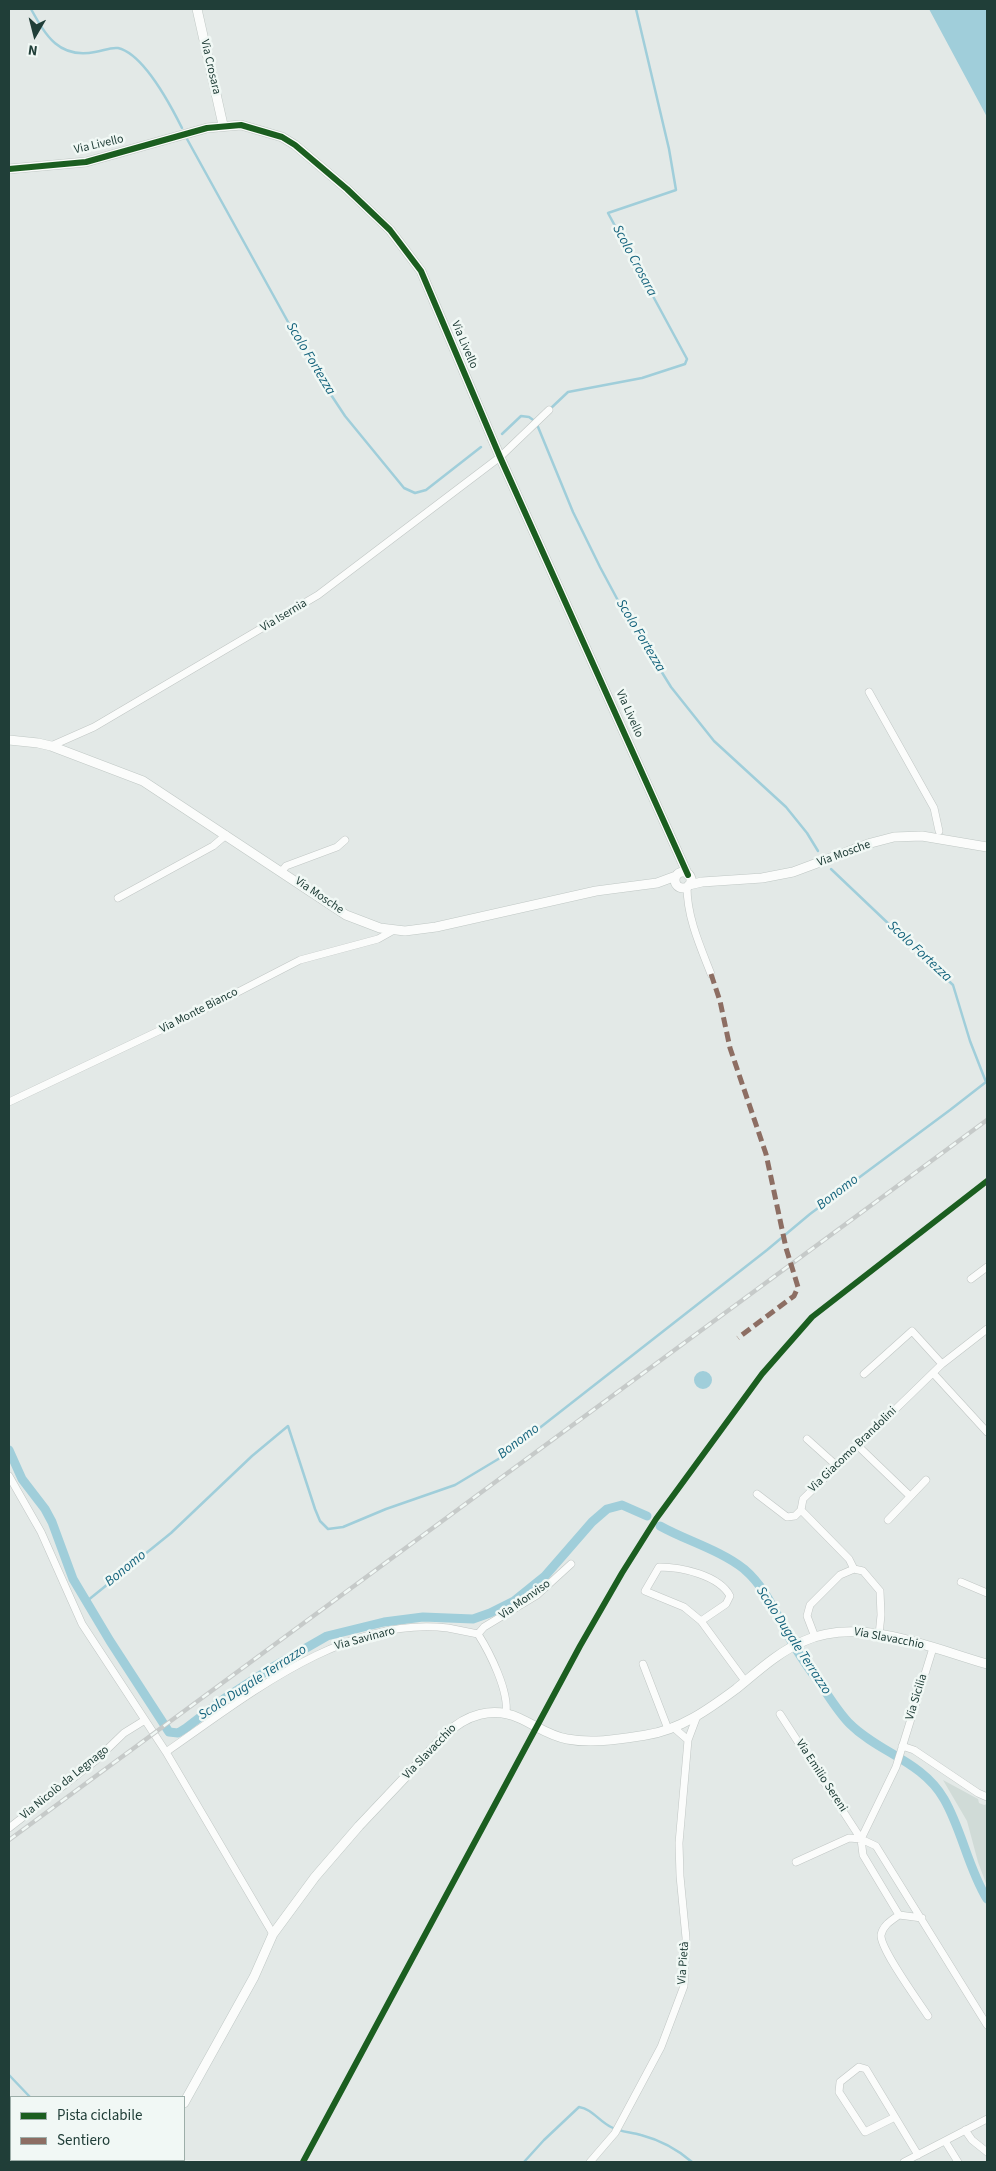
<!DOCTYPE html>
<meta charset="utf-8">
<style>
body{margin:0}
#map{position:relative;width:996px;height:2171px;overflow:hidden;background:#e3e9e7;font-family:"Source Sans 3",sans-serif}
canvas{display:block}
.frame{position:absolute;inset:0;border:10px solid #203e38;pointer-events:none}
.legend{position:absolute;left:10px;top:2096px;width:175px;height:65px;box-sizing:border-box;background:#f1f8f5;border:1px solid #9daea9;margin:0;padding:6px 9px;list-style:none;font-size:15px;color:#203e38}
.legend li{display:flex;align-items:center;gap:10px;height:25px}
.legend b{width:25px;border:1px solid #9daea9}
.north{position:absolute;left:10px;top:10px;width:50px;height:50px;-webkit-text-stroke:4px #f1f8f5;paint-order:stroke;rotate:188deg;font-size:14px;font-weight:700;line-height:20px;text-align:center;color:#203e38}
.north::after{content:'';display:block;margin:auto;width:18px;height:22px;background:#203e38;clip-path:polygon(50% 0,100% 100%,50% 72%,0 100%)}
</style>
<div id="map">
<canvas width="996" height="2171"></canvas>
<div class="frame"></div>
<ul class="legend">
<li><b style="height:6px;background:#1b5e20"></b>Pista ciclabile</li>
<li><b style="height:6px;background:#8d6e63"></b>Sentiero</li>
</ul>
<div class="north">N</div>
</div>
<script>
const ctx = document.querySelector('canvas').getContext('2d');
ctx.lineJoin = 'round';
function fillPath(path, color) {
  ctx.fillStyle = color;
  ctx.fill(path, 'evenodd');
}
function strokePath(path, color, width, dash) {
  ctx.strokeStyle = color;
  ctx.lineWidth = width;
  ctx.lineCap = dash ? 'butt' : 'round';
  ctx.setLineDash(dash || []);
  ctx.stroke(path);
}
function write(font, color, halo, rows, align = 'center') {
  ctx.font = font + ' "Source Sans 3",sans-serif';
  ctx.lineWidth = 5;
  ctx.setLineDash([]);
  ctx.textBaseline = 'middle';
  ctx.strokeStyle = halo;
  ctx.fillStyle = color;
  for (const [text, x, y, turn = 0] of rows) {
    ctx.save();
    ctx.translate(x, y);
    ctx.rotate((+turn || 0) * Math.PI / 180);
    ctx.textAlign = isNaN(turn) ? turn : align;
    if (halo) ctx.strokeText(text, 0, 0);
    ctx.fillText(text, 0, 0);
    ctx.restore();
  }
}
const built = new Path2D(`
 M 943,1780 L 978,1799 L 979,1803 L 984,1805 L 987,1804 L 987,1886 L 978,1862 L 967,1821 Z`);
const water = new Path2D(`
 M 929,9 L 987,9 L 987,117 Z
 M694 1380a9 9 0 1 1 18 0a9 9 0 1 1-18 0Z`);
const stream = new Path2D(`
 M 31,9 C 46,36 59,59 95,52 C 103,51 110,47 118,48 C 144,54 171,106 182,128
 M 187,139 L 314,369 L 345,416 L 404,488 L 415,493 L 426,490 L 481,447
 M 550,409 L 568,392 L 642,378 L 685,364 L 687,359 L 608,213 L 676,190 L 669,149 L 636,9
 M 502,434 L 521,416 L 529,417 L 536,422 L 573,512 L 600,567 L 622,608 L 671,687 L 714,741 L 786,807 L 807,833 L 818,851
 M 831,869 L 953,985 L 970,1041 L 986,1082 L 987,1081
 M 87,1601 L 171,1533 L 252,1456 L 288,1426 L 315,1509 L 320,1521 L 328,1529 L 343,1527 L 386,1509 L 455,1485 L 505,1455 L 767,1250 L 810,1214 L 950,1110 L 986,1082
 M 9,2075 L 30,2097
 M 91,2160 L 94,2162
 M 524,2162 L 544,2140 L 579,2107 C 592,2109 599,2121 611,2127 C 620,2132 631,2132 641,2135 C 660,2140 677,2149 692,2162`);
const canal = new Path2D(`
 M 9,1450 L 22,1479 L 45,1509 L 52,1522 L 73,1579 L 110,1641 L 169,1732 L 178,1733 L 186,1728 L 225,1698 L 273,1667 L 327,1636 L 384,1622 L 423,1617 L 473,1619 L 490,1613 L 514,1601 L 545,1576 L 592,1522 L 607,1509 L 622,1505 L 647,1516
 M 660,1526 C 687,1541 720,1550 744,1569 C 765,1587 775,1611 788,1635 C 797,1652 809,1669 821,1685 C 830,1698 839,1713 850,1724 C 879,1753 922,1761 944,1799 C 962,1830 968,1868 987,1899`);
const street = new Path2D(`
 M 869,692 L 934,808 L 939,831
 M 51,746 L 94,727 L 318,595 L 500,457 L 549,410
 M 282,871 L 286,866 L 337,847 L 345,840
 M 687,887 C 687,917 700,946 711,974
 M 118,898 L 213,846 L 226,835
 M 9,1102 L 205,1009 L 300,960 L 378,939 L 394,930
 M 971,1279 L 987,1267
 M 933,1373 L 987,1432
 M 864,1374 L 912,1331 L 942,1364
 M 807,1439 L 837,1466
 M 858,1446 L 910,1496
 M 9,1476 L 41,1532 L 82,1624 L 166,1752 L 273,1934
 M 757,1494 L 787,1517 L 795,1516 L 801,1510
 M 888,1520 L 926,1480
 M 854,1569 L 849,1559 L 801,1510 L 803,1499 L 942,1364 L 987,1329
 M 961,1582 L 987,1593
 M 701,1621 L 684,1607 L 645,1591 L 659,1567 C 681,1567 719,1575 730,1596 L 726,1604 L 701,1621 L 745,1681
 M 478,1634 L 484,1627 L 537,1595 L 571,1564
 M 815,1637 L 807,1616 L 810,1605 L 840,1575 L 854,1569 L 863,1571 L 880,1591 L 881,1615 L 879,1635
 M 643,1664 L 668,1729
 M 780,1714 L 861,1839 L 863,1855 L 899,1915 L 922,1918
 M 673,1727 L 688,1740
 M 902,1746 L 914,1750 L 978,1793 L 987,1797
 M 166,1752 C 246,1697 345,1615 448,1628 C 458,1630 468,1632 478,1634 C 490,1653 509,1691 506,1713
 M 9,1828 L 95,1761 L 124,1733 L 145,1720
 M 861,1839 L 896,1767 L 933,1648
 M 796,1862 L 849,1838 L 861,1839 L 876,1846 L 987,2025
 M 899,1915 C 892,1920 883,1925 881,1935 C 880,1949 919,2002 928,2016
 M 895,2117 L 865,2132 L 839,2092 L 840,2082 L 859,2067 L 866,2069 L 918,2155
 M 965,2130 L 972,2140 L 987,2152
 M 945,2141 L 958,2162
 M 590,2162 L 615,2133 L 661,2047 L 684,1986 L 686,1938 L 680,1876 L 679,1843 L 688,1740 L 697,1716
 M 904,2162 L 987,2119`);
const secondary = new Path2D(`
 M 197,9 L 223,125
 M 9,169 L 86,162 L 207,128 L 241,125 L 282,137 L 295,145 L 347,189 L 390,230 L 421,271 L 500,457 L 688,875
 M 9,740 L 38,743 L 51,746 L 143,781 L 346,915 L 380,928 L 405,931 L 436,927 L 596,891 L 657,883 L 676,876
 M675 880a8 8 0 1 1 16 0a8 8 0 1 1-16 0Z
 M 689,885 L 702,882 L 762,878 L 793,872 L 871,843 L 894,837 L 922,836 L 987,847
 M 184,2103 L 254,1977 L 273,1934 L 315,1877 L 359,1826 L 446,1734 C 466,1715 492,1706 519,1718 C 535,1725 549,1736 567,1739 C 593,1744 620,1739 646,1735 C 680,1730 709,1709 736,1689 C 757,1672 778,1652 804,1641 C 860,1616 931,1648 987,1664
 M 149,2162 L 151,2160`);
const rail = new Path2D(`
 M 9,1840 L 987,1120`);
const quiet = new Path2D(`
 M 711,974 L 720,1001 L 730,1048 L 766,1154 L 786,1248 L 798,1287 L 794,1296 L 738,1338`);
const cycleway = new Path2D(`
 M 9,169 L 86,162 L 207,128 L 241,125 L 282,137 L 295,145 L 347,189 L 390,230 L 421,271 L 500,457 L 688,875
 M 303,2162 L 580,1646 L 622,1573 L 656,1519 L 762,1374 L 812,1317 L 987,1181`);
const streetNames = [
 ["Via Crosara",210,67,77],
 ["Via Livello",99,145,-13],
 ["Via Livello",464,345,67],
 ["Via Isernia",284,616,-31],
 ["Via Livello",629,714,66],
 ["Via Mosche",844,854,-20],
 ["Via Mosche",319,896,34],
 ["Via Monte Bianco",199,1011,-27],
 ["Via Giacomo Brandolini",853,1450,-44],
 ["Via Monviso",525,1600,-35],
 ["Via Savinaro",365,1639,-15],
 ["Via Slavacchio",889,1639,11],
 ["Via Sicilia",917,1697,-73],
 ["Via Slavacchio",430,1752,-46],
 ["Via Emilio Sereni",821,1776,57],
 ["Via Nicolò da Legnago",65,1783,-39],
 ["Via Pietà",684,1963,-86]
];
const waterNames = [
 ["Scolo Crosara",634,261,62],
 ["Scolo Fortezza",310,359,59],
 ["Scolo Fortezza",640,636,59],
 ["Scolo Fortezza",919,952,43],
 ["Bonomo",838,1193,-37],
 ["Bonomo",519,1442,-37],
 ["Bonomo",126,1569,-39],
 ["Scolo Dugale Terrazzo",793,1641,57],
 ["Scolo Dugale Terrazzo",253,1683,-33]
];
fillPath(built, '#d0dbd7');
fillPath(water, '#a0ceda');
strokePath(stream, '#a0ceda', 2.5);
strokePath(canal, '#a0ceda', 9);
strokePath(street, '#c0c6c4', 8);
strokePath(secondary, '#bfc7c4', 10);
strokePath(street, '#fbfcfb', 7);
strokePath(secondary, '#fbfcfb', 9);
strokePath(rail, '#c6cac9', 4.5);
strokePath(rail, '#f1f8f5', 2.5, [8]);
strokePath(quiet, '#8d6e63', 5, [10, 5]);
strokePath(cycleway, '#1b5e20', 6);
write('12px', '#203e38', '#f1f8f5', streetNames);
write('italic 14px', '#16647d', '#f1f8f5', waterNames);
</script>
